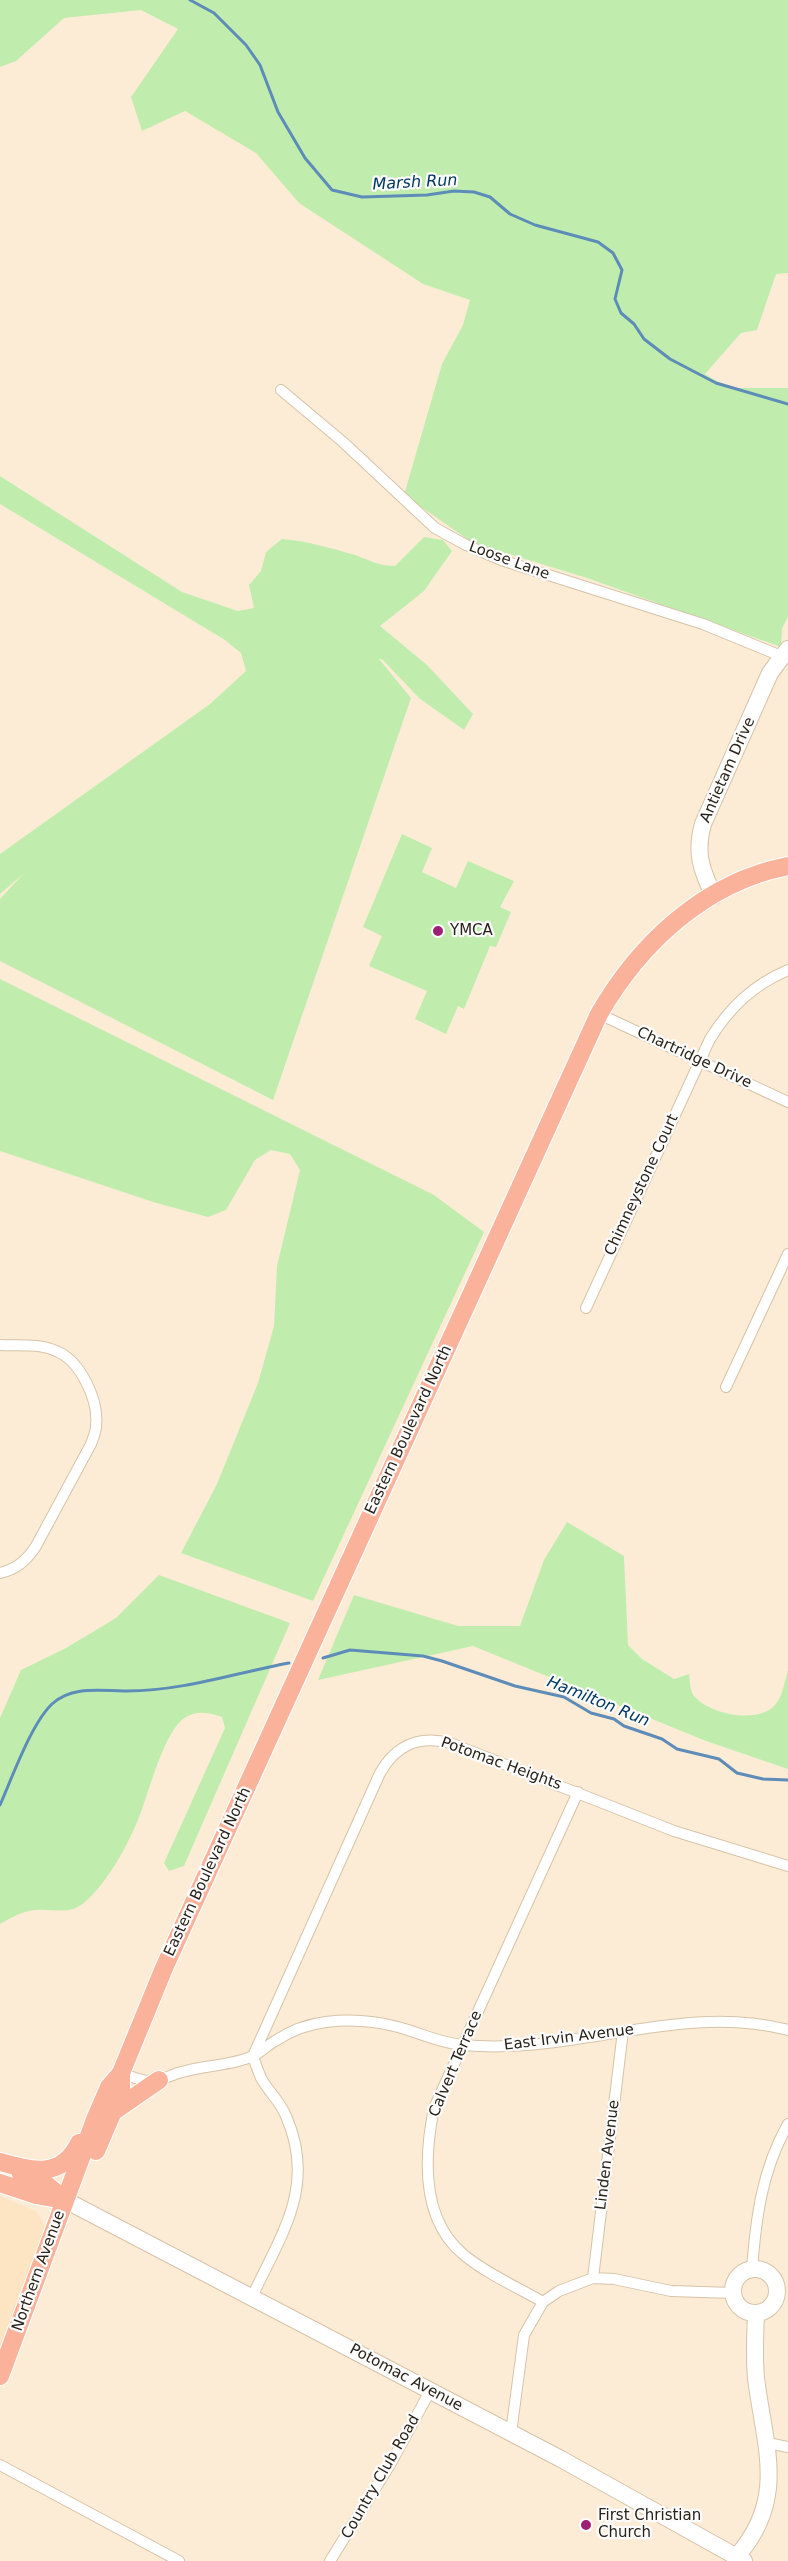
<!DOCTYPE html>
<style>
body{margin:0}
canvas{display:block;background:#fcecd6}
</style>
<canvas width="788" height="2561"></canvas>
<script>
const ctx = document.querySelector('canvas').getContext('2d');
ctx.lineJoin = 'round';
function fillPath(path, color) {
  ctx.fillStyle = color;
  ctx.fill(path, 'evenodd');
}
function strokePath(path, color, width, dash) {
  ctx.strokeStyle = color;
  ctx.lineWidth = width;
  ctx.lineCap = dash ? 'butt' : 'round';
  ctx.setLineDash(dash || []);
  ctx.stroke(path);
}
function write(font, color, halo, rows, align = 'center') {
  ctx.font = font + ' "DejaVu Sans",sans-serif';
  ctx.lineWidth = 4.5;
  ctx.setLineDash([]);
  ctx.textBaseline = 'middle';
  ctx.strokeStyle = halo;
  ctx.fillStyle = color;
  for (const [text, x, y, turn = 0] of rows) {
    ctx.save();
    ctx.translate(x, y);
    ctx.rotate((+turn || 0) * Math.PI / 180);
    ctx.textAlign = isNaN(turn) ? turn : align;
    if (halo) ctx.strokeText(text, 0, 0);
    ctx.fillText(text, 0, 0);
    ctx.restore();
  }
}
const built = new Path2D(`
 M 0,2196 L 36,2211 L 43,2221 L 45,2230 L 0,2348 Z`);
const green = new Path2D(`
 M 0,0 L 788,0 L 788,273 L 776,274 L 757,330 L 741,333 L 705,374 L 729,388 L 788,388 L 788,617 L 782,628 L 781,647 L 587,578 L 473,543 L 404,495 L 442,364 L 463,325 L 470,300 L 423,284 L 299,203 L 256,153 L 185,111 L 142,131 L 131,97 L 178,29 L 141,10 L 64,18 L 16,61 L 0,67 Z
 M 0,476 L 182,592 L 238,611 L 254,608 L 249,585 L 261,571 L 266,552 L 282,539 C 307,541 331,548 355,555 C 372,561 376,565 395,566 L 424,537 L 443,540 L 452,551 L 424,591 L 380,626 L 427,665 L 473,714 L 464,730 L 419,698 L 383,660 L 379,659 L 411,698 L 273,1100 L 0,961 L 0,899 L 23,874 L 0,894 L 0,854 L 210,704 L 246,671 L 241,653 L 225,640 L 0,504 Z
 M 402,834 L 432,848 L 422,872 L 456,888 L 468,861 L 514,881 L 500,907 L 511,912 L 496,947 L 490,946 L 464,1009 L 458,1006 L 446,1034 L 415,1019 L 427,991 L 369,966 L 382,936 L 363,927 Z
 M 0,979 L 434,1195 L 484,1232 L 313,1601 L 181,1553 L 217,1484 L 258,1383 L 274,1326 L 277,1266 L 300,1170 L 290,1154 L 271,1150 L 255,1160 L 226,1210 L 208,1217 L 153,1202 L 0,1151 Z
 M 567,1522 L 624,1556 L 628,1645 L 642,1659 L 674,1679 L 689,1674 C 690,1681 690,1691 694,1696 C 710,1715 763,1726 778,1701 C 783,1693 785,1680 788,1670 L 788,1769 L 706,1741 L 473,1646 L 318,1680 L 354,1595 L 458,1626 L 520,1626 L 544,1560 Z
 M 159,1575 L 290,1623 L 184,1866 L 169,1871 L 164,1863 L 225,1728 L 222,1717 C 209,1713 199,1710 186,1717 C 164,1729 148,1796 138,1820 C 126,1848 109,1880 86,1901 C 68,1918 50,1906 29,1911 C 19,1913 9,1919 0,1924 L 0,1718 L 21,1670 L 66,1648 L 116,1618 Z`);
const stream = new Path2D(`
 M 190,0 L 214,13 L 246,45 L 260,65 L 278,112 L 305,158 L 332,190 L 362,197 L 427,195 L 454,191 L 474,192 L 490,197 L 510,214 L 535,225 L 598,242 L 613,253 L 622,270 L 615,299 L 621,313 L 634,324 L 644,339 L 670,359 L 716,383 L 788,404
 M 323,1658 L 350,1650 L 423,1656 L 442,1661 L 515,1686 L 564,1697 L 591,1713 L 614,1719 L 624,1726 L 662,1739 L 677,1749 L 719,1759 L 737,1773 L 763,1779 L 788,1780
 M 0,1805 C 12,1778 31,1724 52,1704 C 72,1685 102,1691 127,1691 C 182,1691 235,1673 289,1663`);
const street = new Path2D(`
 M 281,390 L 343,442 L 435,528 L 466,545 L 501,560 L 703,624 L 781,656
 M 599,1014 L 788,1102
 M 586,1308 L 710,1039 C 730,1007 753,985 788,970
 M 0,1345 C 18,1346 39,1343 56,1351 C 80,1360 99,1400 96,1426 C 96,1432 93,1438 91,1444 L 36,1546 C 27,1560 17,1569 0,1573
 M 726,1387 L 788,1254
 M 253,2056 L 380,1773 C 396,1745 418,1735 450,1743 L 674,1831 L 788,1866
 M 121,2073 C 130,2076 142,2082 152,2081 C 162,2081 172,2074 182,2072 C 205,2065 231,2066 253,2056 C 261,2052 268,2045 275,2041 C 290,2031 309,2024 326,2022 C 350,2019 375,2021 398,2027 C 420,2033 440,2043 463,2045 C 573,2056 679,2002 788,2030
 M 752,2269 C 756,2217 762,2170 788,2124
 M 593,2278 L 623,2031
 M 252,2297 C 281,2234 317,2187 286,2116 C 280,2101 268,2091 261,2078 C 258,2071 255,2063 253,2056
 M 543,2302 C 517,2287 487,2274 464,2255 C 421,2220 424,2157 434,2108 L 578,1792
 M 511,2433 L 524,2335 L 543,2302 L 559,2291 L 593,2278 L 614,2279 L 671,2291 L 733,2293
 M 768,2443 L 788,2447
 M 0,2465 L 179,2561
 M 330,2561 L 391,2463 L 430,2391`);
const secondary = new Path2D(`
 M 714,896 C 701,870 695,852 703,824 L 770,673 L 788,649
 M 65,2200 L 561,2459 L 744,2561
 M733 2291a22 22 0 1 1 44 0a22 22 0 1 1-44 0Z
 M 737,2556 C 788,2498 764,2445 756,2378 C 754,2357 755,2335 756,2314`);
const primary = new Path2D(`
 M 114,2111 L 159,2080
 M 96,2151 L 121,2093 L 121,2073
 M 0,2162 C 32,2171 62,2179 79,2143
 M 21,2174 L 44,2183 L 65,2200
 M 0,2183 L 36,2195 L 64,2200
 M 0,2376 L 96,2117 L 109,2087 L 121,2073 L 164,1968 L 599,1014 C 640,943 705,882 788,866`);
const markers = [
 [438,931,6,"#9e2075"],
 [586,2525,6,"#9e2075"]
];
const streetNames = [
 ["Loose Lane",509,561,20],
 ["Antietam Drive",728,770,-66],
 ["Chartridge Drive",694,1058,25],
 ["Chimneystone Court",642,1185,-65],
 ["Eastern Boulevard North",409,1430,-65],
 ["Potomac Heights",501,1764,20],
 ["Eastern Boulevard North",208,1872,-65],
 ["East Irvin Avenue",569,2038,-7],
 ["Calvert Terrace",456,2064,-67],
 ["Linden Avenue",608,2155,-83],
 ["Northern Avenue",39,2271,-70],
 ["Potomac Avenue",406,2378,28],
 ["Country Club Road",381,2477,-60]
];
const poiNames = [
 ["YMCA",450,931],
 ["First Christian",598,2516],
 ["Church",598,2533]
];
const waterNames = [
 ["Marsh Run",415,183,-3],
 ["Hamilton Run",598,1702,22]
];
fillPath(built, '#fde4c2');
fillPath(green, '#c0edad');
strokePath(stream, '#5e8cb9', 3);
strokePath(street, '#d6c3a8', 12);
strokePath(secondary, '#d6c3a8', 18);
strokePath(primary, '#fff', 20);
strokePath(street, '#fff', 10);
strokePath(secondary, '#fff', 16);
strokePath(primary, '#fab29b', 18);
for (const [x, y, r, color] of markers) {
  const dot = new Path2D();
  dot.arc(x, y, r, 0, 2 * Math.PI);
  ctx.fillStyle = color;
  ctx.fill(dot);
  strokePath(dot, '#fcfcfc', 2);
}
write('15px', '#292218', '#fcfcfc', streetNames);
write('15px', '#292218', '#fcfcfc', poiNames, 'left');
write('italic 16px', '#013862', '#fcfcfc', waterNames);
</script>
